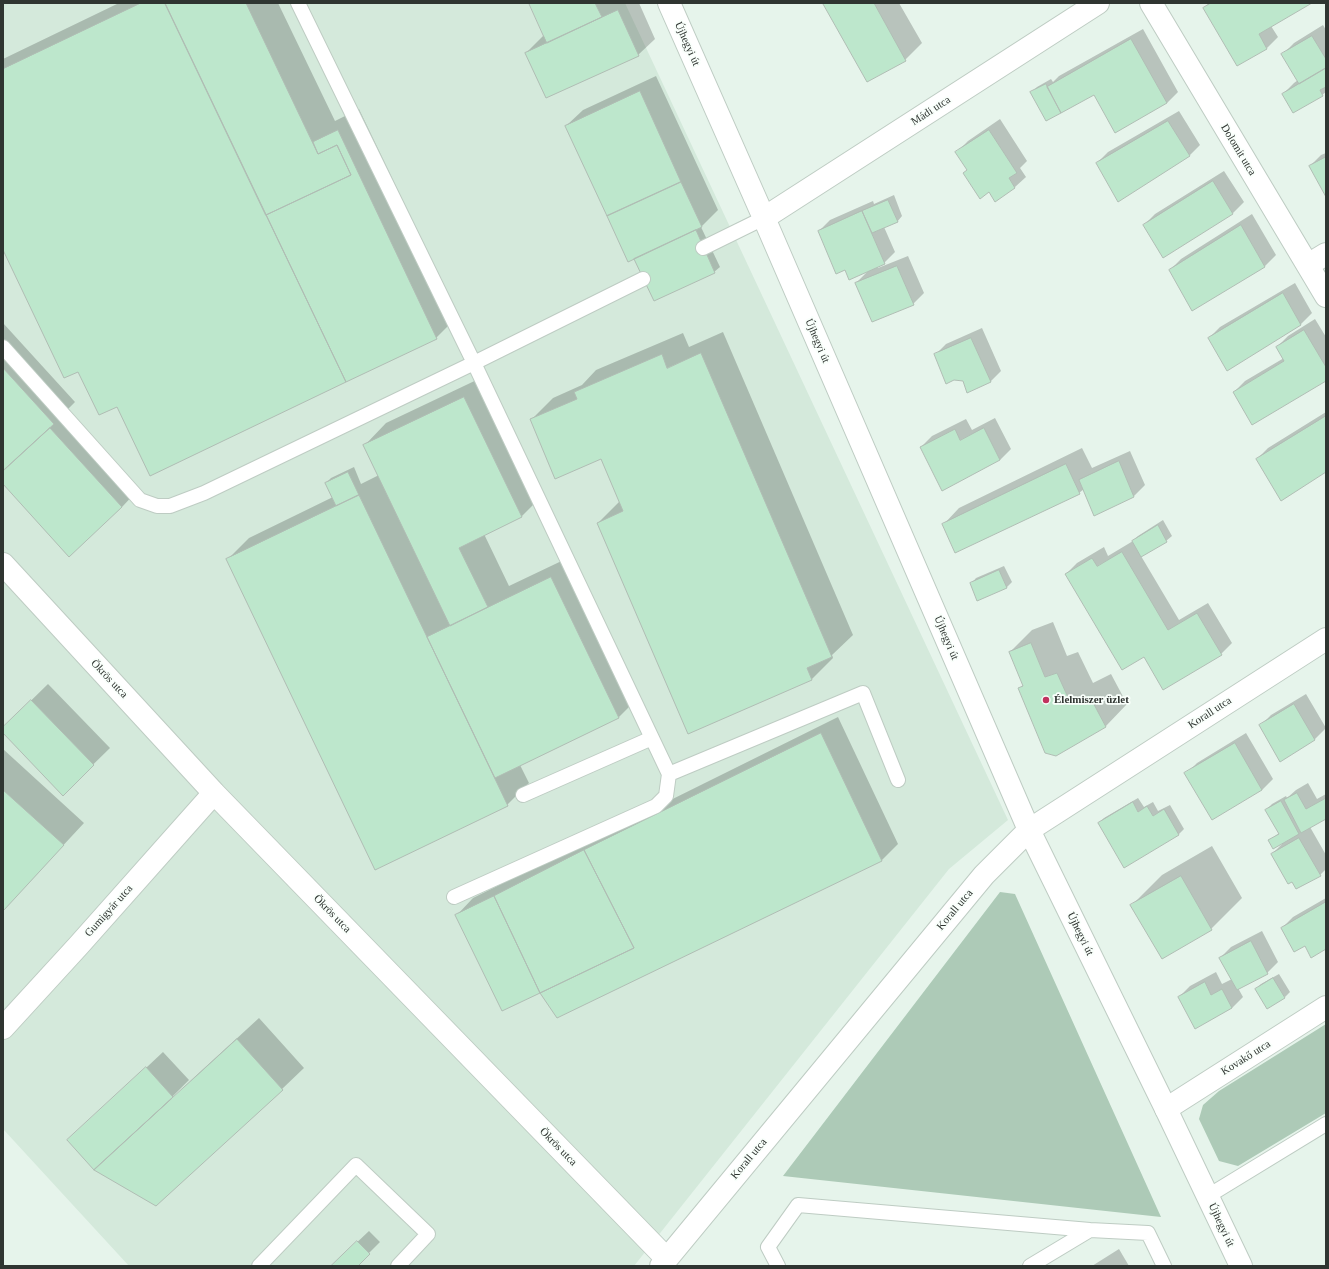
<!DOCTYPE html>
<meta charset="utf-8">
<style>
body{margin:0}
#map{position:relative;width:1329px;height:1269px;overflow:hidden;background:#e6f4eb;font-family:"Times New Roman",serif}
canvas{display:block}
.frame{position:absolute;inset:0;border:4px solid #2f3531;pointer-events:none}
</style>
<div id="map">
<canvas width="1329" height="1269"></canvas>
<div class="frame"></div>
</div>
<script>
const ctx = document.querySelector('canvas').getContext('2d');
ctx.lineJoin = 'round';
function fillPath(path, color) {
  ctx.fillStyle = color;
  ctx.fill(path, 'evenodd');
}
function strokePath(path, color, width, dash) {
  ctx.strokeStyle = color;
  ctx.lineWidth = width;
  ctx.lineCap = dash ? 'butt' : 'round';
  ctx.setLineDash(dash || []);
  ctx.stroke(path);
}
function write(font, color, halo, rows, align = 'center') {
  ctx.font = font + ' "Times New Roman",serif';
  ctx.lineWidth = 3.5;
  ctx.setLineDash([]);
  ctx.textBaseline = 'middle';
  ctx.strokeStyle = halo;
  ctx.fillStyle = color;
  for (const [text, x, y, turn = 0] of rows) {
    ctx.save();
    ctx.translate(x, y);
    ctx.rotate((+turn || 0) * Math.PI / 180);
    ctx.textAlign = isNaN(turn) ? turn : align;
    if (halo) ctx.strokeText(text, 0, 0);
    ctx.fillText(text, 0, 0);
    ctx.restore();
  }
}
const built = new Path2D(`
 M 3,3 L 625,3 L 1008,820 L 949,869 L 634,1266 L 129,1266 L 3,1129 Z`);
const green = new Path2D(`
 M 1000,892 L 1015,894 L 1161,1217 L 783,1176 Z
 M 1326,1024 L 1326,1113 L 1238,1166 L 1219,1161 L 1199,1119 L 1203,1105 L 1219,1091 Z`);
const shadow = new Path2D(`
 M 119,3 L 278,3 L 335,121 L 359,109 L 458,316 L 436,338 L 117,405 L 78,370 L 3,248 L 3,59 Z
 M 530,3 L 639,3 L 655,39 L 638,55 L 526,53 L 544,35 Z
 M 825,3 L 899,3 L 922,43 L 905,60 L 867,81 Z
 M 1209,3 L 1310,3 L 1271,26 L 1278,37 L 1267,48 L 1204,8 Z
 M 1323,25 L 1326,30 L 1326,92 L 1322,95 L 1283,94 L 1294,83 L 1298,80 L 1283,54 L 1294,43 Z
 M 1143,29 L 1178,92 L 1167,103 L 1094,94 L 1032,92 L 1037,87 L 1051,79 L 1053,82 L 1059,76 Z
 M 656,76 L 718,210 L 701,227 L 720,267 L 714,272 L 635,259 L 566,126 L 583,110 Z
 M 1179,111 L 1200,145 L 1189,156 L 1097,163 L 1108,152 Z
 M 1000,119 L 1027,161 L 1020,168 L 1026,177 L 1015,187 L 996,200 L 989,191 L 968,169 L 957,152 L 968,141 Z
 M 1326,153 L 1326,195 L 1310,166 L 1321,155 Z
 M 1224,171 L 1244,202 L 1233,213 L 1163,256 L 1144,225 L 1155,214 Z
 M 894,195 L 902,216 L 897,222 L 884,227 L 895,252 L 884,263 L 877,266 L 878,268 L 908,256 L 924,293 L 913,304 L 856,283 L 869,270 L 845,268 L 819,231 L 830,220 L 873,201 L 874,204 Z
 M 1252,214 L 1276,255 L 1265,266 L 1192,310 L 1170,270 L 1181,259 Z
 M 1295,283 L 1312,313 L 1301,324 L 1227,369 L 1209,338 L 1220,327 Z
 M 1315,319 L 1326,337 L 1326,380 L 1234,392 L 1245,381 L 1284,358 L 1277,347 L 1288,336 Z
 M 3,323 L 75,402 L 62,415 L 138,490 L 122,507 L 3,483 Z
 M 982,328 L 1001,371 L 990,382 L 963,380 L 935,355 L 946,344 Z
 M 723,332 L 853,635 L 832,655 L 833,658 L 812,679 L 598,523 L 620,501 L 601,458 L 531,420 L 553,398 L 582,385 L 596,370 L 683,333 L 689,347 Z
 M 485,376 L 543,495 L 521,517 L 484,534 L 509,586 L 572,556 L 640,696 L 618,718 L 520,765 L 529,783 L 507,805 L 227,560 L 249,538 L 333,497 L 326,483 L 331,478 L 354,467 L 361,484 L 379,475 L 365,445 L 386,423 Z
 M 1326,412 L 1326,471 L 1257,459 L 1268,448 Z
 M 995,418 L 1011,449 L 1000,460 L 921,447 L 932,436 L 966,419 L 972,430 Z
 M 1082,448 L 1092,468 L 1130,451 L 1145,485 L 1134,496 L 1095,515 L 1084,489 L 1079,493 L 943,525 L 959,508 Z
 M 1163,520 L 1172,536 L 1166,541 L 1141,556 L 1179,620 L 1208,603 L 1232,643 L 1221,654 L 1164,688 L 1144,655 L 1066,574 L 1077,563 L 1104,547 L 1108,556 L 1133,541 L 1138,536 Z
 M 1004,566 L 1012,582 L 1007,587 L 978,600 L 971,584 L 976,578 Z
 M 1053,622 L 1067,656 L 1078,652 L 1093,683 L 1111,674 L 1127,704 L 1106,726 L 1055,755 L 1019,689 L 1023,685 L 1010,652 L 1032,630 Z
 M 48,684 L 110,748 L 63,794 L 3,732 L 3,728 Z
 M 1306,694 L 1326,728 L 1315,739 L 1280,760 L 1260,726 L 1271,715 Z
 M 838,717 L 898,844 L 882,860 L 557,1017 L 541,992 L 457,915 L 473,898 Z
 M 1246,733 L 1273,779 L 1262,790 L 1186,774 L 1197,763 Z
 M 3,749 L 84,823 L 4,909 L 3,908 Z
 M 1308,783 L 1317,799 L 1326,794 L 1326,818 L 1310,827 L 1326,855 L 1326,869 L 1320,875 L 1297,888 L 1272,854 L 1284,842 L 1270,840 L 1279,833 L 1266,810 L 1272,804 L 1286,796 L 1287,798 L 1296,790 Z
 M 1138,798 L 1144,807 L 1153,802 L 1158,811 L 1170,805 L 1184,829 L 1179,834 L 1124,866 L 1099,823 L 1104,818 Z
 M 1212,846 L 1242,898 L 1211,929 L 1162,958 L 1132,905 L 1162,875 Z
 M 1326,898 L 1326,948 L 1305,944 L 1282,928 L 1293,917 Z
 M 1262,931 L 1278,962 L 1267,973 L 1238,988 L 1243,997 L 1232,1008 L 1195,1028 L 1179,997 L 1190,986 L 1216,972 L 1222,984 L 1232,979 L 1220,958 L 1231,947 Z
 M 1279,974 L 1290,992 L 1285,997 L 1256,989 L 1261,984 Z
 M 259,1018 L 304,1068 L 282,1089 L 156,1205 L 95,1169 L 69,1140 L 163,1052 L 189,1080 L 172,1097 L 172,1100 L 196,1076 Z
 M 369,1231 L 380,1242 L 356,1266 L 332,1266 Z
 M 1119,1249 L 1129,1266 L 1092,1266 Z`);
const building = new Path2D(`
 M 141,3 L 165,3 L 346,382 L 150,476 L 117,407 L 99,415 L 78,372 L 64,378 L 3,250 L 3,69 Z
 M 165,3 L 246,3 L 318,154 L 337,145 L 351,175 L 266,215 Z
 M 529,3 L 595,3 L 602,17 L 547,43 Z
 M 825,3 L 874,3 L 906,61 L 867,82 L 823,4 Z
 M 1211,3 L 1312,3 L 1259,34 L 1267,49 L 1237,66 L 1203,8 Z
 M 618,10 L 639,56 L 546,98 L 525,53 Z
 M 1312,36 L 1326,59 L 1326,68 L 1299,84 L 1281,54 Z
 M 1131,39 L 1167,103 L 1115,133 L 1094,95 L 1061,113 L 1047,87 Z
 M 1326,68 L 1326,87 L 1320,90 L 1323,96 L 1293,113 L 1282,94 Z
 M 1046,84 L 1061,113 L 1046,121 L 1030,92 Z
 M 640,91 L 681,182 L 607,216 L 565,126 Z
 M 1168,121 L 1190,156 L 1118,202 L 1096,163 Z
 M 338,130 L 437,339 L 346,382 L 266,215 L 351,175 L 337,145 L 318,154 L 313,142 Z
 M 989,130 L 1017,173 L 1009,178 L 1015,188 L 995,202 L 989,192 L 980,199 L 963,173 L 967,170 L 955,152 Z
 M 1326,157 L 1326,197 L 1309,166 Z
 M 1213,181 L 1233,214 L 1163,258 L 1143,225 Z
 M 681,182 L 702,227 L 628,262 L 607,216 Z
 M 888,200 L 898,222 L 872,233 L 862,211 Z
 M 862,211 L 885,264 L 849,280 L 845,270 L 836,274 L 818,231 Z
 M 1241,225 L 1265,267 L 1192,311 L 1169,270 Z
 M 696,230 L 715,273 L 654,301 L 634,259 Z
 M 897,266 L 914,305 L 872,322 L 855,283 Z
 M 1283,293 L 1301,325 L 1227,371 L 1208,338 Z
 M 1304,330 L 1326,367 L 1326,381 L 1252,425 L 1233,392 L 1284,361 L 1276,347 Z
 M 971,338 L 991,382 L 967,393 L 963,381 L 954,380 L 946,384 L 934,354 Z
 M 701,353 L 832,657 L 807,668 L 812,680 L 688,734 L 597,523 L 623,511 L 601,459 L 555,479 L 530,419 L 577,399 L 574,392 L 662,354 L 667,368 Z
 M 3,368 L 54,424 L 3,471 Z
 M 464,397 L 522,517 L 459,548 L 488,607 L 450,626 L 363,445 Z
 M 1326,416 L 1326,472 L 1281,501 L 1256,459 Z
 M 50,428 L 122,507 L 69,557 L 3,484 L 3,471 Z
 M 984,428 L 1000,460 L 942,491 L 920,447 L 955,429 L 960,440 Z
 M 1119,461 L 1134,497 L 1094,516 L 1079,480 Z
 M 1066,464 L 1080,494 L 955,553 L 942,524 Z
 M 348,472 L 359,495 L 336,506 L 325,483 Z
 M 359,495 L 508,806 L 375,870 L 226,559 Z
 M 1158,525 L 1167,542 L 1141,557 L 1132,541 Z
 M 1122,552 L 1168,630 L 1197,613 L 1222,655 L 1163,690 L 1144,657 L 1122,670 L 1065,574 L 1092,558 L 1097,566 Z
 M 999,570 L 1007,588 L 977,601 L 970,583 Z
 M 551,577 L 619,718 L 495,778 L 427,637 Z
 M 1031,643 L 1045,677 L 1057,673 L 1071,704 L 1089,695 L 1106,727 L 1056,756 L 1045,753 L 1018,688 L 1023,686 L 1009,652 Z
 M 31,700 L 94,765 L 63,796 L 3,733 L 3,727 Z
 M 1294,704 L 1315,740 L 1280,762 L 1259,725 Z
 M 821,733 L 882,861 L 557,1018 L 540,993 L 634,948 L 584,850 Z
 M 1235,743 L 1262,790 L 1212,820 L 1184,773 Z
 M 3,790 L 64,845 L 4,910 L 3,909 Z
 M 1297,793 L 1306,809 L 1326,798 L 1326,819 L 1301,833 L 1284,800 Z
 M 1281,801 L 1299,834 L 1273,849 L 1268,840 L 1279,834 L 1265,810 Z
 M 1133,802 L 1138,812 L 1147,806 L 1153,816 L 1164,809 L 1179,835 L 1124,868 L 1098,823 Z
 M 1299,838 L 1321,876 L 1296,889 L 1292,882 L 1288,884 L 1271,854 Z
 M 584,850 L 634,948 L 540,993 L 494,896 Z
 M 1181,876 L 1212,930 L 1162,959 L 1130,905 Z
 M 494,896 L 540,993 L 502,1011 L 455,915 Z
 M 1326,902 L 1326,949 L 1311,958 L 1305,946 L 1294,952 L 1281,928 Z
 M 1251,941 L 1268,974 L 1237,990 L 1219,958 Z
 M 1273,978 L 1285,998 L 1267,1009 L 1255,989 Z
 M 1205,982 L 1211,995 L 1222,989 L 1232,1008 L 1195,1029 L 1178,997 Z
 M 237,1039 L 283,1090 L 156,1206 L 94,1170 Z
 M 146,1067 L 173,1097 L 94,1170 L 67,1140 Z
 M 357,1241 L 370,1254 L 358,1266 L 331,1266 Z`);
const lane = new Path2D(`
 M 298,3 L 474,363 L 669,774 L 863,693 L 898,780
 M 703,248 L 764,218
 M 3,347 L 140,500 L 157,506 L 170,506 L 204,493 L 474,363 L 643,279
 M 523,795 L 652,738
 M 454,897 L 656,806 L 666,796 L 669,774
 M 1208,1196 L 1326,1124
 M 259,1266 L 356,1165 L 428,1234 L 398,1266
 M 778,1266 L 768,1247 L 798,1205 L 1090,1230 L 1148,1233 L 1164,1266
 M 1030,1266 L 1090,1230`);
const street = new Path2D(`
 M 1151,3 L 1326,296
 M 764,218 L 1098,3
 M 1308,265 L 1326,254
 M 3,564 L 214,793 L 667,1259
 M 3,1028 L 79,945 L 214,793
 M 1166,1109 L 1326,1007
 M 661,1266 L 984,875 L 1029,830 L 1326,639`);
const secondary = new Path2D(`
 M 669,3 L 764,218 L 1029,830 L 1166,1109 L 1241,1266`);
const markers = [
 [1046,700,4,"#c1325e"]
];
const streetNames = [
 ["Újhegyi út",687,44,66],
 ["Mádi utca",931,111,-33],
 ["Dolomit utca",1238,150,59],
 ["Újhegyi út",817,341,67],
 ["Újhegyi út",946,638,67],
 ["Ökrös utca",109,679,47],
 ["Korall utca",1210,713,-33],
 ["Korall utca",955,910,-50],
 ["Gumigyár utca",109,911,-48],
 ["Ökrös utca",332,914,46],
 ["Újhegyi út",1080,934,64],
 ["Kovakő utca",1246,1058,-32],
 ["Ökrös utca",558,1147,46],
 ["Korall utca",749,1159,-50],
 ["Újhegyi út",1221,1225,65]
];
const poiNames = [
 ["Élelmiszer üzlet",1054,700]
];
fillPath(built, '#d4e9db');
fillPath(green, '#adcab7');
fillPath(shadow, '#0003');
fillPath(building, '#bde7cc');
strokePath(building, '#b0bdb4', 1);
strokePath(lane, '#beccc3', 16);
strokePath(street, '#beccc3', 24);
strokePath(secondary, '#beccc3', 24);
strokePath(lane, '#fff', 14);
strokePath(street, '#fff', 22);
strokePath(secondary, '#fff', 22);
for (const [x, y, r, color] of markers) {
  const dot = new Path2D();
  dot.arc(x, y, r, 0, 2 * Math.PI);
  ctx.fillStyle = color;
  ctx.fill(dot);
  strokePath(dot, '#f9fffb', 1.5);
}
write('11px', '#2f3531', '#f9fffb', streetNames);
write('bold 11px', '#2f3531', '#f9fffb', poiNames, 'left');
</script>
